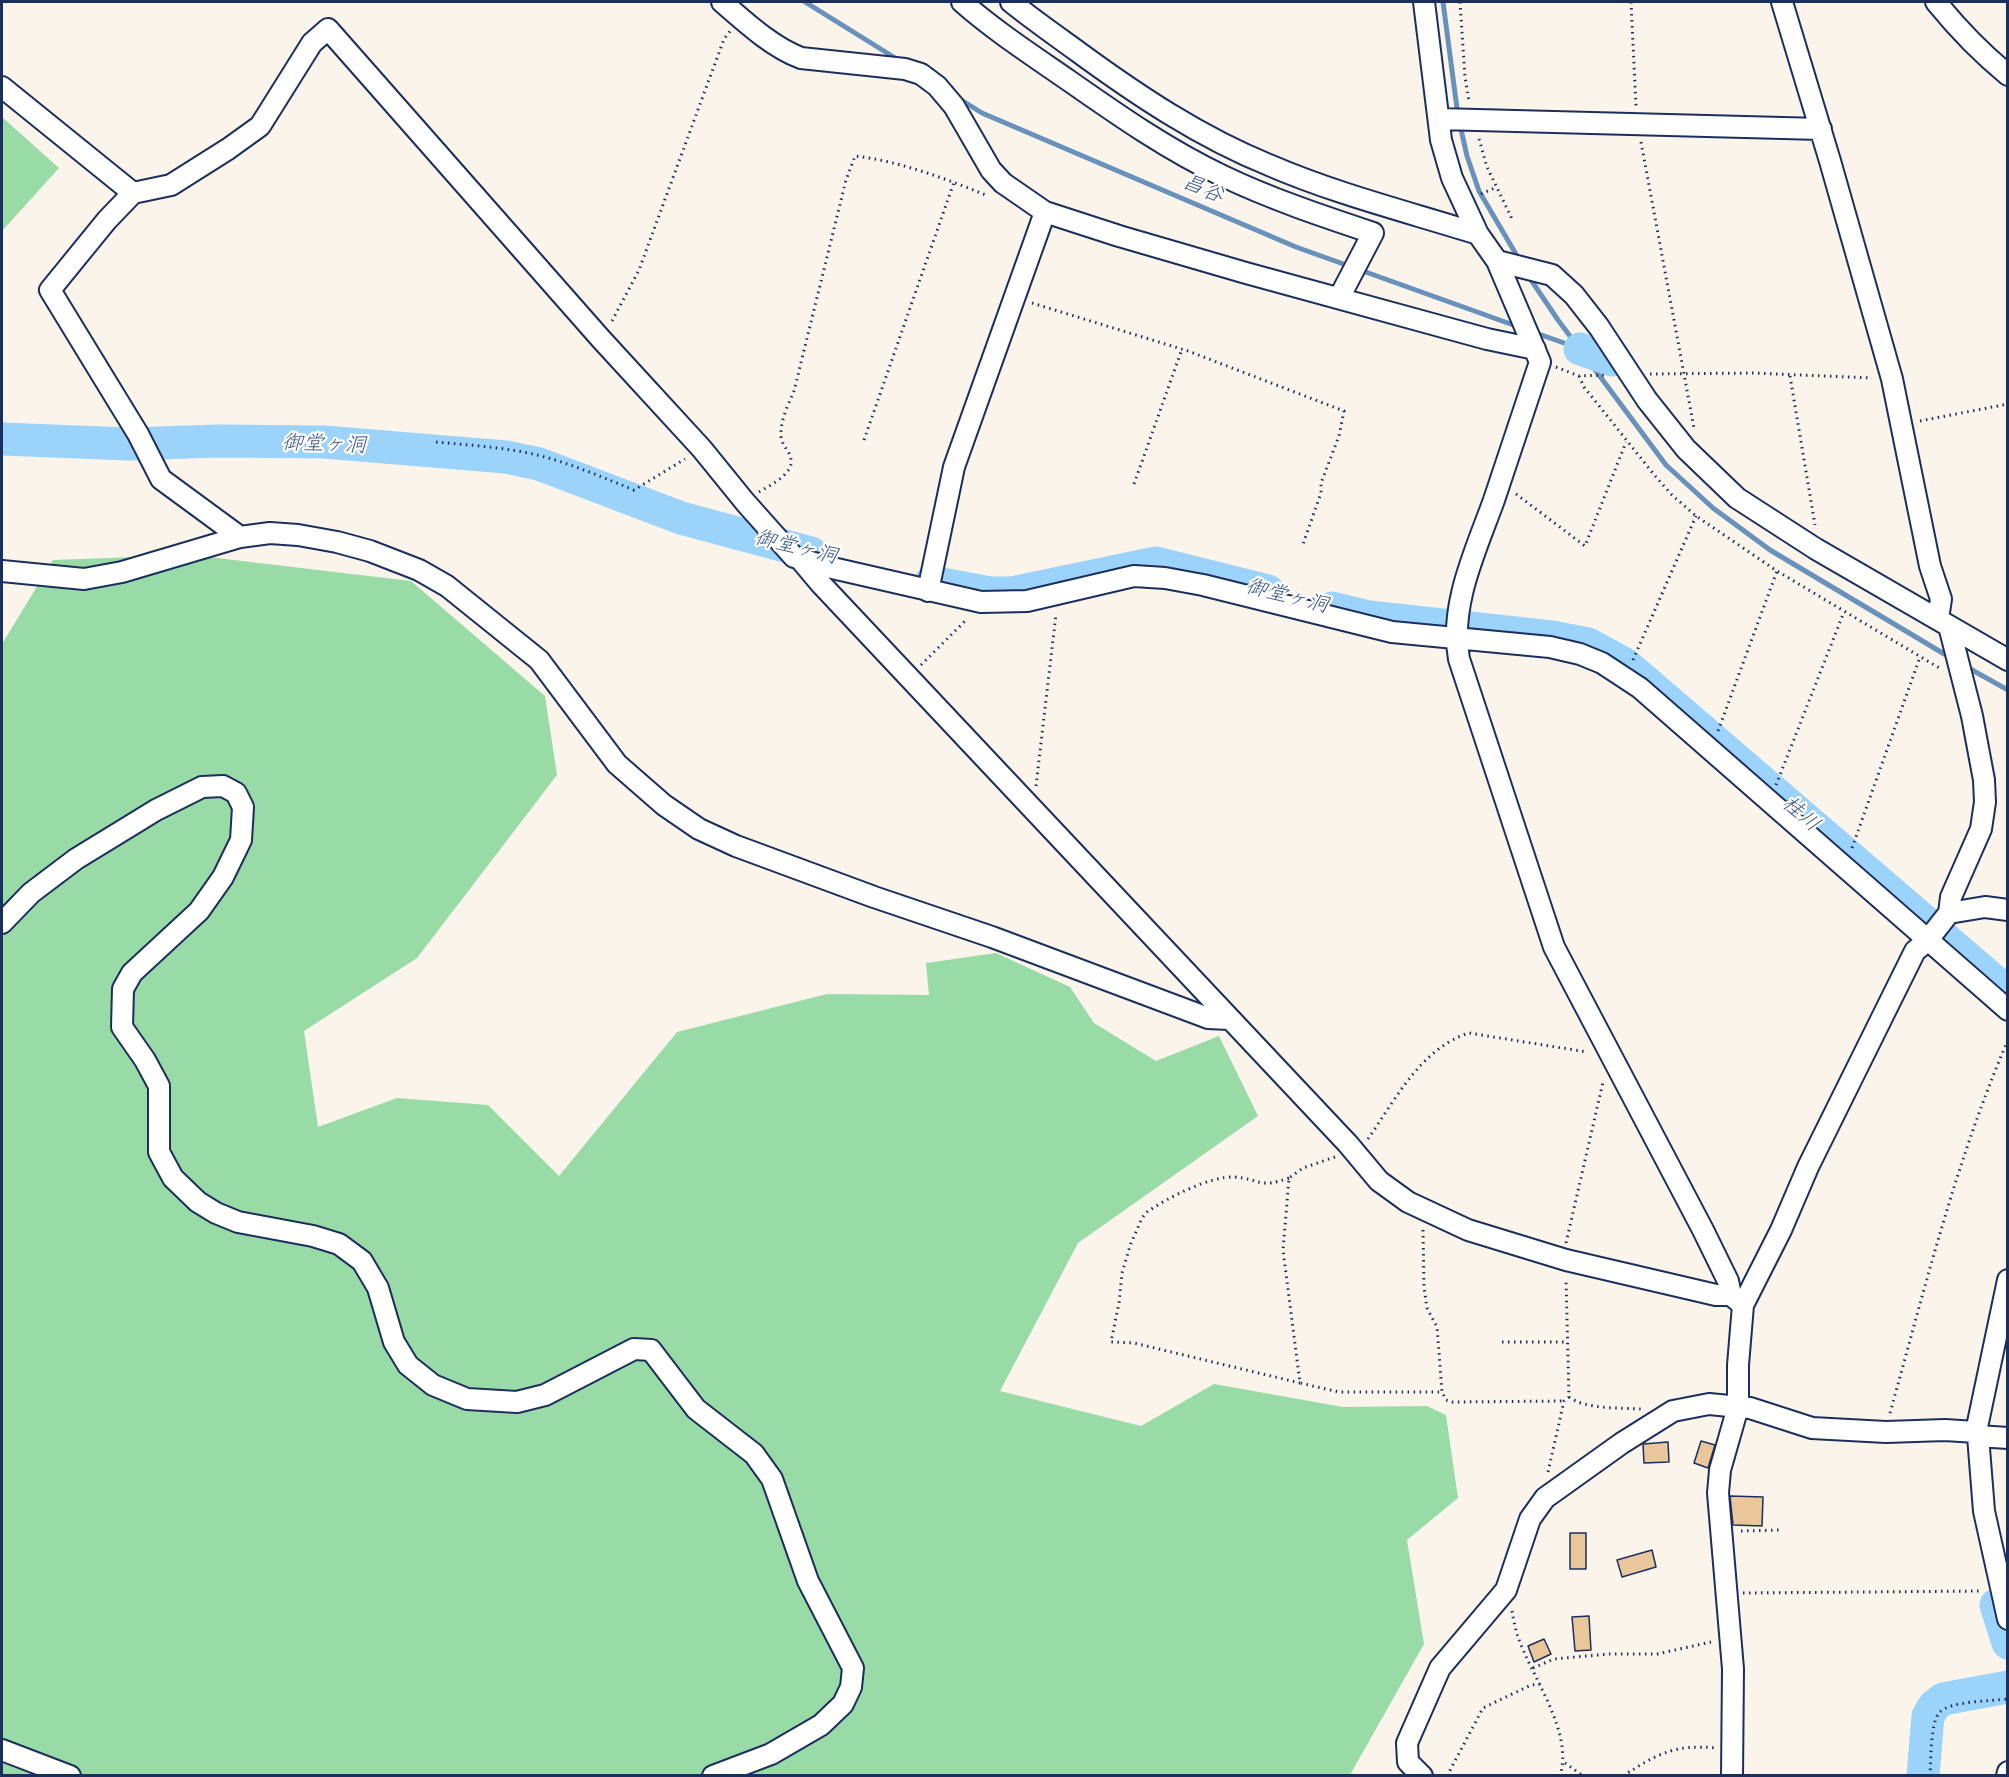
<!DOCTYPE html>
<meta charset="utf-8">
<style>
body{margin:0}
#map{position:relative;width:2009px;height:1777px;overflow:hidden;background:#fbf4eb;font-family:"Comic Neue",sans-serif}
canvas{display:block}
.frame{position:absolute;inset:0;border:3px solid #1b2f5e;pointer-events:none}
</style>
<div id="map">
<canvas width="2009" height="1777"></canvas>
<div class="frame"></div>
</div>
<script>
const ctx = document.querySelector('canvas').getContext('2d');
ctx.lineJoin = 'round';
function fillPath(path, color) {
  ctx.fillStyle = color;
  ctx.fill(path, 'evenodd');
}
function strokePath(path, color, width, dash) {
  ctx.strokeStyle = color;
  ctx.lineWidth = width;
  ctx.lineCap = dash ? 'butt' : 'round';
  ctx.setLineDash(dash || []);
  ctx.stroke(path);
}
function write(font, color, halo, rows, align = 'center') {
  ctx.font = font + ' "Comic Neue","Klee One",sans-serif';
  ctx.lineWidth = 4.5;
  ctx.setLineDash([]);
  ctx.textBaseline = 'middle';
  ctx.strokeStyle = halo;
  ctx.fillStyle = color;
  for (const [text, x, y, turn = 0] of rows) {
    ctx.save();
    ctx.translate(x, y);
    ctx.rotate((+turn || 0) * Math.PI / 180);
    ctx.textAlign = isNaN(turn) ? turn : align;
    if (halo) ctx.strokeText(text, 0, 0);
    ctx.fillText(text, 0, 0);
    ctx.restore();
  }
}
const green = new Path2D(`
 M 2,117 L 59,168 L 2,231 Z
 M 192,555 L 411,581 L 545,696 L 557,775 L 417,958 L 304,1031 L 318,1127 L 397,1098 L 488,1105 L 559,1176 L 677,1032 L 827,994 L 929,995 L 926,963 L 996,953 L 1070,987 L 1094,1023 L 1156,1061 L 1219,1036 L 1258,1116 L 1078,1243 L 1000,1391 L 1141,1426 L 1214,1384 L 1343,1407 L 1427,1406 L 1446,1415 L 1458,1498 L 1407,1540 L 1424,1644 L 1350,1775 L 2,1775 L 2,644 L 53,560 Z`);
const stream = new Path2D(`
 M 805,2 L 900,61
 M 1443,2 L 1458,116
 M 958,98 L 982,113 L 1296,247 L 1519,327
 M 1460,125 L 1467,156 L 1479,191 L 1520,261
 M 1527,274 L 1558,320 L 1666,465 L 1713,508 L 1770,550 L 1951,658
 M 1533,332 L 1612,360
 M 1965,666 L 2008,690`);
const river = new Path2D(`
 M 1580,349 L 1612,360
 M 2,439 L 129,444 L 218,441 L 324,442 L 506,457 L 539,464 L 681,518 L 811,553
 M 931,582 L 990,593 L 1012,593 L 1156,563 L 1268,591
 M 1332,608 L 1369,617 L 1552,637 L 1588,644 L 1625,664 L 2008,993
 M 1996,1605 L 2008,1643
 M 1923,1776 L 1928,1716 L 1934,1706 L 1943,1699 L 2008,1687`);
const building = new Path2D(`
 M 1701,1441 L 1715,1445 L 1708,1468 L 1694,1463 Z
 M 1668,1442 L 1669,1462 L 1644,1463 L 1643,1444 Z
 M 1730,1496 L 1763,1497 L 1762,1526 L 1733,1525 Z
 M 1570,1533 L 1586,1533 L 1586,1569 L 1570,1569 Z
 M 1652,1550 L 1656,1567 L 1622,1577 L 1617,1560 Z
 M 1589,1616 L 1591,1650 L 1575,1651 L 1572,1617 Z
 M 1544,1639 L 1551,1654 L 1534,1662 L 1528,1646 Z`);
const path = new Path2D(`
 M 1460,2 L 1465,77 L 1469,101
 M 1631,2 L 1636,106
 M 1479,139 L 1487,167 L 1513,221
 M 1641,142 L 1694,428
 M 1481,194 L 1497,187
 M 1032,303 L 1188,351 L 1344,411 L 1339,436 L 1321,483 L 1321,493 L 1302,547
 M 612,321 L 639,270 L 724,39 L 730,31
 M 1556,367 L 1579,376 L 1608,375
 M 1650,374 L 1755,373 L 1872,378
 M 1579,376 L 1584,387 L 1656,477 L 1672,495 L 1696,516 L 1777,571 L 1941,669
 M 1790,376 L 1815,525
 M 1920,421 L 2008,404
 M 864,440 L 954,182
 M 436,442 C 468,445 501,447 533,454 C 568,462 601,477 634,490 L 685,459
 M 1134,484 L 1182,349
 M 759,492 C 769,486 794,474 791,459 C 790,451 782,446 781,437 C 780,421 788,405 794,391 L 846,180 L 855,156 C 899,161 947,179 988,196
 M 1516,494 L 1585,546 L 1626,442
 M 1633,660 L 1696,516
 M 921,665 L 967,619
 M 1718,731 L 1777,571
 M 1776,785 L 1844,612
 M 1036,786 L 1056,614
 M 1852,848 L 1920,657
 M 1368,1139 C 1395,1100 1421,1048 1469,1033 L 1587,1052
 M 1335,1157 L 1303,1168 L 1289,1178 L 1283,1250 L 1300,1383 L 1339,1392 L 1442,1392
 M 1289,1178 C 1258,1189 1261,1179 1234,1177 C 1210,1176 1167,1198 1147,1212 L 1142,1218 L 1131,1243 L 1122,1273 L 1119,1303 L 1111,1342 L 1134,1343 L 1300,1383
 M 1423,1230 L 1424,1287 L 1427,1308 L 1437,1327 L 1442,1392 L 1446,1400 L 1452,1402 L 1564,1401
 M 1566,1243 L 1603,1082
 M 1502,1342 L 1567,1342
 M 1569,1397 C 1584,1409 1621,1408 1641,1409
 M 1890,1413 C 1925,1288 1956,1160 2008,1040
 M 1548,1472 L 1564,1401 L 1569,1397 L 1566,1279
 M 1741,1531 L 1781,1530
 M 1743,1593 L 1983,1591
 M 1512,1611 C 1513,1618 1515,1626 1517,1634 C 1530,1675 1574,1731 1560,1776
 M 1533,1668 L 1554,1659 L 1609,1654 L 1657,1654 L 1711,1642
 M 1565,1763 L 1583,1776
 M 1447,1776 L 1483,1708 L 1531,1685 L 1540,1684
 M 1623,1776 C 1657,1754 1674,1744 1716,1748
 M 1930,1776 C 1931,1760 1930,1722 1940,1712 C 1950,1701 1992,1701 2008,1699`);
const minor = new Path2D(`
 M 722,2 C 745,22 772,47 801,58 L 905,69 L 921,74 L 937,86 L 954,106 L 991,170 L 1003,183 L 1045,212 L 1119,236 L 1246,273 L 1487,339 L 1535,349
 M 962,2 C 995,31 1032,55 1068,80 C 1118,115 1168,150 1223,176 C 1271,199 1322,216 1373,233 L 1339,298
 M 1011,2 C 1032,19 1055,35 1077,51 C 1137,95 1200,137 1269,165 C 1336,194 1408,212 1478,234
 M 1424,2 L 1441,140 L 1452,178 L 1478,234 L 1497,261 L 1540,362 C 1525,408 1509,454 1494,500 C 1476,550 1449,605 1459,659 L 1554,947 L 1703,1230 L 1728,1281 L 1731,1295
 M 1782,2 L 1830,161 L 1892,379 L 1930,566 L 1941,599 L 1938,619
 M 1936,2 C 1958,29 1981,53 2008,75
 M 2,87 L 133,193
 M 1439,119 L 1821,129
 M 1497,261 L 1552,275 L 1574,295 L 1599,327 L 1647,400 L 1686,449 L 1737,498 L 1816,549 L 2008,660
 M 240,537 L 161,479 L 138,434 L 50,290 L 107,220 L 133,193 L 171,185 L 228,149 L 260,126 L 312,43 L 328,29 L 601,339 L 702,449 L 745,502 L 794,557 L 828,567 L 981,602 L 1027,601 L 1134,576 L 1165,578 L 1203,585 L 1392,632 L 1550,647 L 1580,654 L 1602,663 L 1640,688 L 2008,1010
 M 800,559 L 821,584 L 1348,1144 L 1379,1181 L 1408,1202 L 1468,1230 L 1566,1260 L 1716,1295 L 1731,1295 L 1743,1305
 M 2,571 L 84,579 L 122,572 L 240,537 L 270,533 L 298,535 L 337,542 L 370,551 L 419,570 L 447,586 L 539,660 L 617,764 L 664,805 L 699,829 L 736,846 L 874,897 L 992,937 L 1208,1018 L 1229,1019
 M 928,591 L 954,467 L 1045,212
 M 1949,913 L 1985,907 L 2008,910
 M 2,923 L 31,893 L 76,859 L 156,810 L 202,787 L 223,786 L 236,793 L 243,807 L 241,840 L 223,877 L 199,911 L 132,973 L 123,989 L 122,1027 L 145,1060 L 159,1086 L 159,1152 L 173,1178 L 198,1202 L 216,1213 L 238,1222 L 313,1236 L 339,1244 L 362,1261 L 378,1288 L 394,1342 L 408,1365 L 433,1385 L 467,1399 L 517,1402 L 545,1395 L 634,1349 L 651,1350 L 696,1409 L 754,1454 L 772,1479 L 808,1581 L 853,1668 L 851,1687 L 843,1704 L 821,1725 L 771,1754 L 713,1776
 M 2008,1280 L 1976,1432 L 1978,1436 L 1984,1511 L 2008,1619
 M 1978,1436 L 2008,1438
 M 2,1750 L 70,1776
 M 1422,1776 L 1408,1762 L 1407,1743 L 1440,1668 L 1506,1590 L 1530,1519 L 1545,1498 L 1622,1443 L 1673,1411 L 1709,1404 L 1750,1408 L 1812,1428 L 1886,1432 L 1945,1430 L 1976,1432
 M 1732,1776 L 1733,1669 L 1718,1493 L 1720,1470 L 1738,1407 L 1738,1365 L 1743,1305 L 1781,1230 L 1808,1167 L 1915,951 L 1927,941 L 1949,913 L 1951,897 L 1981,829 L 1985,802 L 1984,780 L 1972,716 L 1949,626
 M 2007,1776 L 2008,1772`);
const waterNames = [
 ["昌谷",1203,189,23],
 ["御堂ヶ洞",324,444,2],
 ["御堂ヶ洞",796,547,14],
 ["御堂ヶ洞",1287,596,14],
 ["桂川",1801,814,41]
];
fillPath(green, '#98dba6');
strokePath(stream, '#6891bc', 5);
strokePath(river, '#9bd3fa', 33);
fillPath(building, '#eac69b');
strokePath(building, '#1b2f5e', 1.5);
strokePath(minor, '#1b2f5e', 24);
strokePath(path, '#1b2f5e', 3, [1.5, 4.5]);
strokePath(minor, '#fff', 20);
write('italic 21px', '#3b5885', '#fff', waterNames);
</script>
